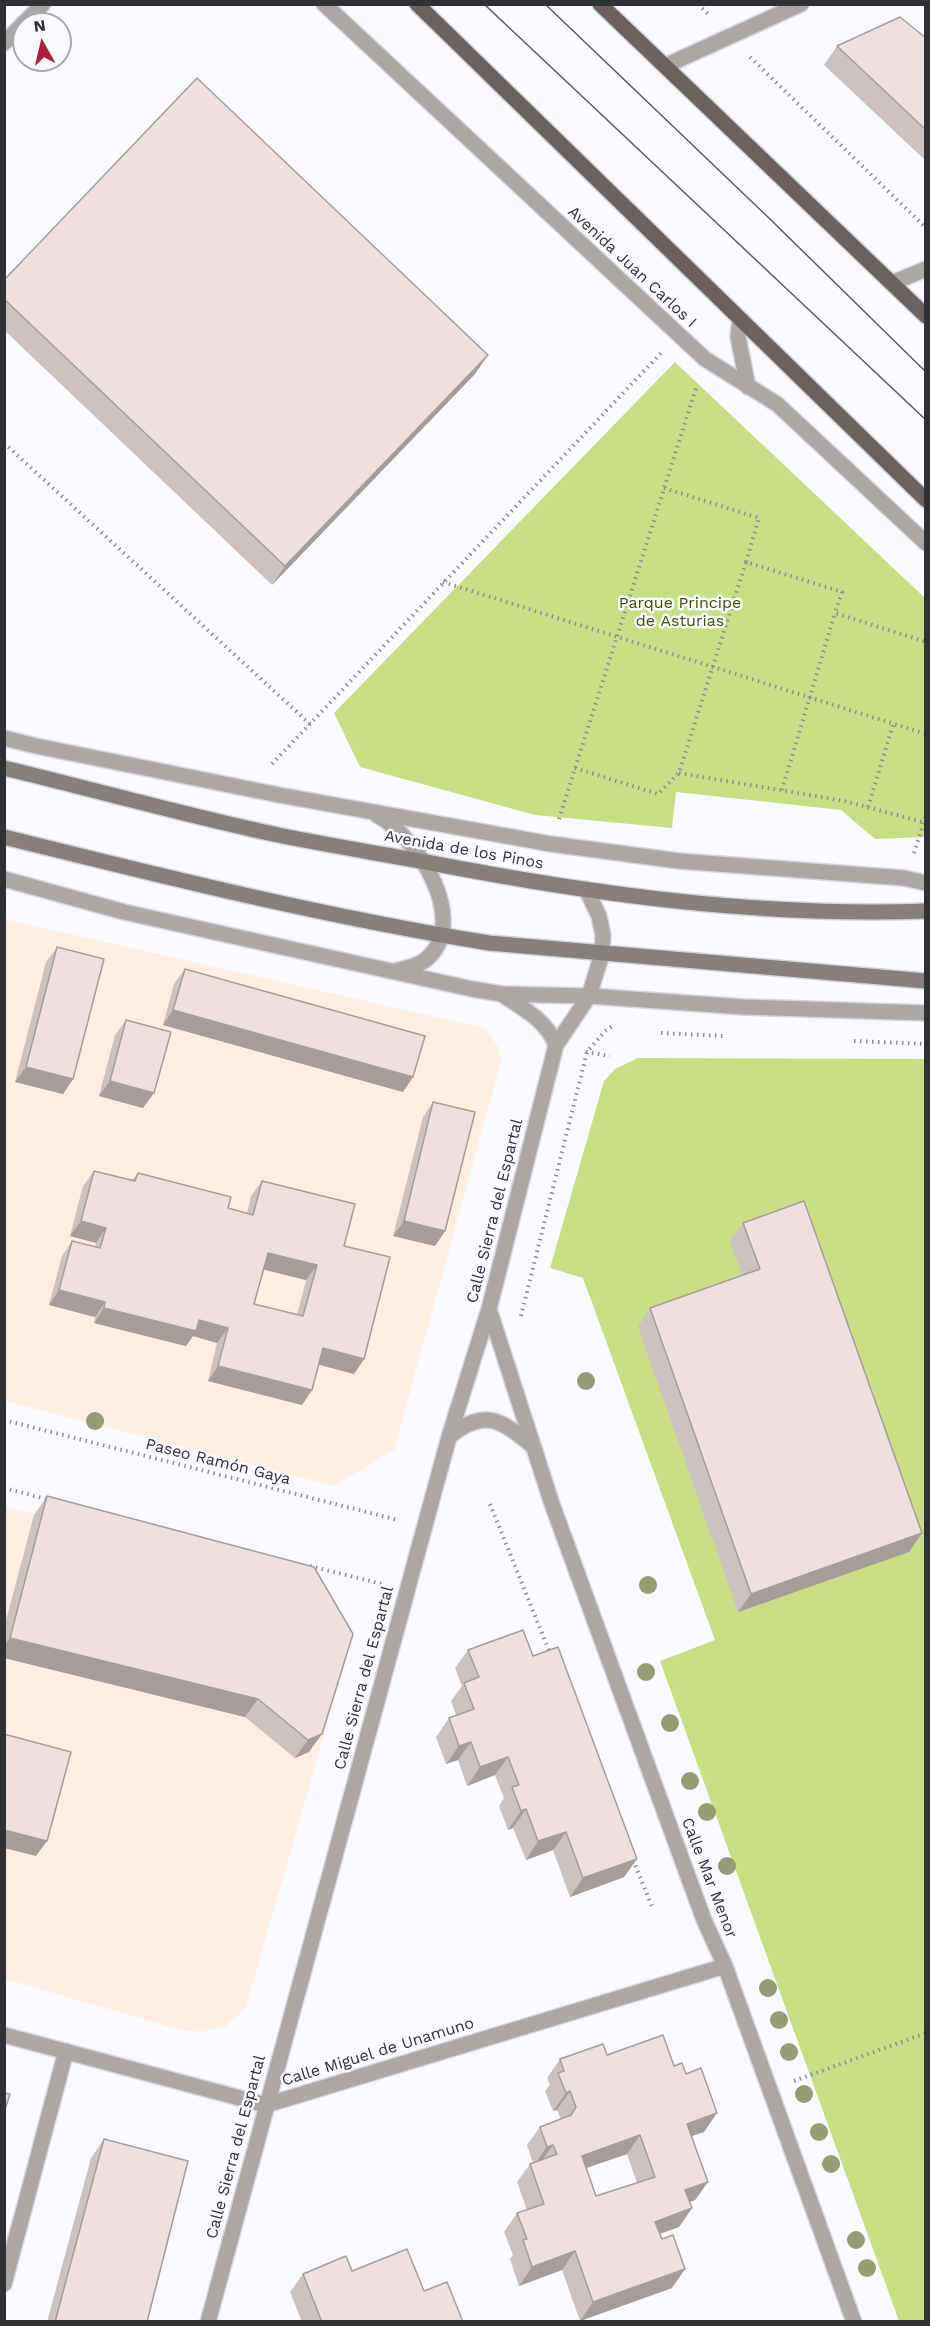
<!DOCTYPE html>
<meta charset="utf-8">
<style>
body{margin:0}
#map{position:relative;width:930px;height:2326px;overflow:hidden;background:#f9faff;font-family:"Work Sans",sans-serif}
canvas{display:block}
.frame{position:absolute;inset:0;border:6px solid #303135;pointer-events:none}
.north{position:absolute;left:12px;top:12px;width:60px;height:60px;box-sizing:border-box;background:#f9faff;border:2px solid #a9aaae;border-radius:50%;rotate:352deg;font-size:16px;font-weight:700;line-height:24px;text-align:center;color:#303135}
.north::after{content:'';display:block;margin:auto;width:21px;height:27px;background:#af1c3a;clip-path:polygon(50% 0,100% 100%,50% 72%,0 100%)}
</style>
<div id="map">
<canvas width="930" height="2326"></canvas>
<div class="frame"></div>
<div class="north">N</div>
</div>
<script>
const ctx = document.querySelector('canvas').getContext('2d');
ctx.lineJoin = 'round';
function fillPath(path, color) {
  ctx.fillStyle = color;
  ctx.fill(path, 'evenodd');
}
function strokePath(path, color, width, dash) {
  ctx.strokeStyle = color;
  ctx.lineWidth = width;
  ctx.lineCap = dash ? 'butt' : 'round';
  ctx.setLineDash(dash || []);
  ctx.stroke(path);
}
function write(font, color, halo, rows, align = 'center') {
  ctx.font = font + ' "Work Sans",sans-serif';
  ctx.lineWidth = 5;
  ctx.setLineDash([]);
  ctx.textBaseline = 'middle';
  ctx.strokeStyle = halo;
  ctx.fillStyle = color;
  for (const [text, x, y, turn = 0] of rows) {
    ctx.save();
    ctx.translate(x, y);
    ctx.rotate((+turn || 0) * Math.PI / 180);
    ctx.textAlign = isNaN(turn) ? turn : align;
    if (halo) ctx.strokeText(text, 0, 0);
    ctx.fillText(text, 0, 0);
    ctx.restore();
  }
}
const education = new Path2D(`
 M 4,919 L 485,1028 L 498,1047 L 501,1062 L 394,1450 L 334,1486 L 5,1401 Z
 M 4,1506 L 313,1585 L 351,1642 L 245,2009 L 226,2026 L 201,2032 L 178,2029 L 5,1979 Z`);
const green = new Path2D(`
 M 675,362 L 925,598 L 925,837 L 875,839 L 841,810 L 676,792 L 672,828 L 535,815 L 360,767 L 334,713 Z
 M 638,1058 L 925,1059 L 925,2321 L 899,2321 L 660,1661 L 715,1640 L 583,1278 L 550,1268 L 604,1081 L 615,1069 Z`);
const path = new Path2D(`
 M 698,4 L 709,15
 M 750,57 L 926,228
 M 4,443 L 310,724
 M 664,488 L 759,518 L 746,562 L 842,592 L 835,613 L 926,642
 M 443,582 L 926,734
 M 272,764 L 661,353
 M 575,768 L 658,794 L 679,773 L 746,562
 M 679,773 L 844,801 L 923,822
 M 782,790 L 835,613
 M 868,807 L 893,725
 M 559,819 L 697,385
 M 914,853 L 926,815
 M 661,1033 L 723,1036
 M 854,1041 L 926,1044
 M 586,1052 L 610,1056
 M 521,1316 L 587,1052 L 605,1031 L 614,1025
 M 4,1420 L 398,1520
 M 4,1488 L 50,1500
 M 490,1504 L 550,1653
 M 310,1566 L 382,1584
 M 633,1860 L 653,1909
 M 794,2081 L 926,2033`);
const service = new Path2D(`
 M 4,43 L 43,4`);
const pedestrian = new Path2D(`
 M 892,283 L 926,269`);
const minor = new Path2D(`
 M 324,4 L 705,359 L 777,404 L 926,543
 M 665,66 L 801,4
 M 740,319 L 738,337 L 748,387
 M 4,738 L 36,746 L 279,795 L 551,844 L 679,861 L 904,878 L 926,883
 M 377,815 C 417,836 473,924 424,961 C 415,967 404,969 394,971
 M 4,879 L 124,912 L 472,989 L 502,994 L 589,996 L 744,1007 L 926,1013
 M 503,995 C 524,1009 547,1021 556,1045
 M 489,1309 L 552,1504 L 704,1920 L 725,1966 L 854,2322
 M 449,1437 C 485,1407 502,1421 533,1446
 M 4,2035 L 266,2105 L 725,1966
 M 4,2284 L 66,2051
 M 208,2322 L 449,1437 L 489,1309 L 556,1045 L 589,996 L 602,954 L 603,935 L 599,916 L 586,889`);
const secondary = new Path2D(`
 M 4,768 C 96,790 187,816 278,835 C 327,845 377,853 426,862 C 590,894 758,917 926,911
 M 4,837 C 165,877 326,917 489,943 L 926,981`);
const primary = new Path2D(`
 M 417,4 L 926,500
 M 600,4 L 926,316`);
const tram = new Path2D(`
 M 484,4 L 926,420
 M 545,4 L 771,220 L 926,372`);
const trees = [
 [586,1381],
 [95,1421],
 [648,1585],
 [646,1672],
 [670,1723],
 [690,1781],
 [707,1812],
 [727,1866],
 [768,1988],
 [779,2020],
 [789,2052],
 [804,2094],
 [819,2132],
 [831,2164],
 [856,2240],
 [867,2268]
];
const wall = new Path2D(`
 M 926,38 L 926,161 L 824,65 L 837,46 Z
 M 4,280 L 475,374 L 272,585 L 4,330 Z
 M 57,947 L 73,1079 L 63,1094 L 15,1082 L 46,962 Z
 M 185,969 L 403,1092 L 163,1025 L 174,984 Z
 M 126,1020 L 143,1108 L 99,1096 L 115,1035 Z
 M 433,1102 L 445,1231 L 435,1246 L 393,1236 L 423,1117 Z
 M 94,1171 L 132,1180 L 138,1173 L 228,1208 L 247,1213 L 251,1196 L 262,1181 L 344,1246 L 364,1359 L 354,1374 L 319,1364 L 312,1390 L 302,1405 L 208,1381 L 217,1343 L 193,1336 L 186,1346 L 94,1323 L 95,1317 L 49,1305 L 62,1256 L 72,1241 L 95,1246 L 96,1243 L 70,1236 L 83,1186 ZM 263,1269 L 306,1280 L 297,1315 L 254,1304 Z
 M 743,1223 L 922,1533 L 909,1552 L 738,1612 L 638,1327 L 650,1308 L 742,1275 L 730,1241 Z
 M 47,1496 L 314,1567 L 309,1752 L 295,1758 L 245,1717 L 4,1658 L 4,1628 L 34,1515 Z
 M 468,1650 L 533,1656 L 637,1859 L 624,1877 L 570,1897 L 553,1850 L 526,1860 L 513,1828 L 508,1830 L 499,1806 L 504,1798 L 495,1775 L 467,1786 L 458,1760 L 446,1764 L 436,1737 L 449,1718 L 456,1715 L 451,1701 L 462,1686 L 455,1668 Z
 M 607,2055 L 674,2066 L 704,2132 L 692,2136 L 708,2182 L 695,2200 L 690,2202 L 692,2208 L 679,2227 L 660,2234 L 672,2288 L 580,2321 L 562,2270 L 519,2286 L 510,2259 L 513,2255 L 504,2232 L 517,2213 L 527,2210 L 517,2182 L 530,2164 L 533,2163 L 527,2145 L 540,2127 L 561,2119 L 557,2110 L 553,2111 L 545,2091 L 550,2085 L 547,2078 L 560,2059 ZM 627,2154 L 637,2183 L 596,2196 L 586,2168 Z
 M 104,2139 L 147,2322 L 47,2322 L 91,2158 Z
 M 352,2271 L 424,2291 L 463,2322 L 302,2322 L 290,2292 L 303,2274 Z`);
const shadedWall = new Path2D(`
 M 488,355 L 475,374 L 272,585 L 285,566 Z
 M 173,1010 L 413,1077 L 403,1092 L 163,1025 Z
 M 26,1067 L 73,1079 L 63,1094 L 15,1082 Z
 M 110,1081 L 154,1093 L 143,1108 L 99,1096 Z
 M 81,1221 L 106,1228 L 96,1243 L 70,1236 Z
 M 404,1221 L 445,1231 L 435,1246 L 393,1236 Z
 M 268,1253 L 317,1265 L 306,1280 L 257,1268 Z
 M 59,1290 L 105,1302 L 95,1317 L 49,1305 Z
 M 104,1308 L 199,1320 L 228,1328 L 217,1343 L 193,1336 L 186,1346 L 94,1323 Z
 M 323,1348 L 364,1359 L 354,1374 L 312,1363 Z
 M 218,1366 L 312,1390 L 302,1405 L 208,1381 Z
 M 922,1533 L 909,1552 L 738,1612 L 751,1594 Z
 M 10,1638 L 258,1699 L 245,1717 L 4,1658 L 4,1646 Z
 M 322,1734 L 309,1752 L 295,1758 L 308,1740 Z
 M 471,1742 L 458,1760 L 446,1764 L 459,1746 Z
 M 508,1757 L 495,1775 L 467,1786 L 480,1767 Z
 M 526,1809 L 513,1828 L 508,1830 L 521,1811 Z
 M 4,1830 L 47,1841 L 36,1856 L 4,1848 Z
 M 566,1832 L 553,1850 L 526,1860 L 538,1841 Z
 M 637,1859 L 624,1877 L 570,1897 L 583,1878 Z
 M 570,2091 L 557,2110 L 553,2111 L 566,2093 Z
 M 717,2113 L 704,2132 L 674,2142 L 687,2124 Z
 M 640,2135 L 627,2154 L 569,2174 L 582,2156 Z
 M 553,2145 L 540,2163 L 534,2165 L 547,2147 Z
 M 708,2182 L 695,2200 L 672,2209 L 685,2190 Z
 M 692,2208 L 679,2227 L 642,2240 L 655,2222 Z
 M 575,2251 L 562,2270 L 519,2286 L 532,2267 Z
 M 685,2269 L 672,2288 L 580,2321 L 593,2302 Z`);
const building = new Path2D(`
 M 900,17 L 926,38 L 926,130 L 837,46 Z
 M 197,78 L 488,355 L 285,566 L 4,299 L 4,280 Z
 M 57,947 L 104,959 L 73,1079 L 26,1067 Z
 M 185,969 L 425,1036 L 413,1077 L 173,1010 Z
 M 126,1020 L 171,1032 L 154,1093 L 110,1081 Z
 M 433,1102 L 475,1112 L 445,1231 L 404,1221 Z
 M 94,1171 L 135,1181 L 138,1173 L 231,1197 L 228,1208 L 253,1215 L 262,1181 L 355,1204 L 344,1246 L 390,1257 L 364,1359 L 323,1348 L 312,1390 L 218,1366 L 228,1328 L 199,1320 L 196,1331 L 104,1308 L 105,1302 L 59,1290 L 72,1241 L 100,1248 L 106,1228 L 81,1221 ZM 268,1253 L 317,1265 L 303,1316 L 254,1304 Z
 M 804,1201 L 922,1533 L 751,1594 L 650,1308 L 760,1269 L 743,1223 Z
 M 47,1496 L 314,1567 L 353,1634 L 322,1734 L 308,1740 L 258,1699 L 10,1638 Z
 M 523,1630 L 533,1656 L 558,1647 L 637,1859 L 583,1878 L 566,1832 L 538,1841 L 526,1809 L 521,1811 L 512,1787 L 519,1785 L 508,1757 L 480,1767 L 471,1742 L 459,1746 L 449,1718 L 474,1709 L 464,1683 L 479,1677 L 468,1650 Z
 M 4,1734 L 71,1752 L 47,1841 L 4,1830 Z
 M 663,2035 L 674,2066 L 682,2063 L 686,2074 L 701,2068 L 717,2113 L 687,2124 L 708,2182 L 685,2190 L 692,2208 L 655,2222 L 662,2239 L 673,2235 L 685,2269 L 593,2302 L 575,2251 L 532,2267 L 523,2240 L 527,2239 L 517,2213 L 544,2204 L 530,2164 L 557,2154 L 553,2145 L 547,2147 L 540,2127 L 571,2115 L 576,2107 L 570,2091 L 566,2093 L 558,2073 L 564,2071 L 560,2059 L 603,2044 L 607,2055 ZM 640,2135 L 655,2177 L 596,2196 L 582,2156 Z
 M 4,2093 L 10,2094 L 4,2113 Z
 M 104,2139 L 188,2161 L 147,2322 L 55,2322 Z
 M 407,2249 L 424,2291 L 447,2282 L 463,2322 L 322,2322 L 303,2274 L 346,2256 L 352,2271 Z`);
const streetNames = [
 ["Avenida Juan Carlos I",632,267,43],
 ["Avenida de los Pinos",464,850,10],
 ["Calle Sierra del Espartal",495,1211,-76],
 ["Paseo Ramón Gaya",218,1462,14],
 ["Calle Sierra del Espartal",364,1678,-75],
 ["Calle Mar Menor",709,1878,69],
 ["Calle Miguel de Unamuno",378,2052,-17],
 ["Calle Sierra del Espartal",236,2147,-75]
];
const parkNames = [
 ["Parque Principe",680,603],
 ["de Asturias",680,621]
];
fillPath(education, '#feede1');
fillPath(green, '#cadd85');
strokePath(service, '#d5d6db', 18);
strokePath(pedestrian, '#d5d6db', 18);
strokePath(minor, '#d5d6db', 18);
strokePath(secondary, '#d5d6db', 18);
strokePath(primary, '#d5d6db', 18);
strokePath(path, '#8c8d91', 4, [1.5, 4.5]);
strokePath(service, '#aca7a5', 15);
strokePath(pedestrian, '#aca7a5', 15);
strokePath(minor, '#aca7a5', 15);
strokePath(secondary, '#867f7c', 15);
strokePath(primary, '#6b625f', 15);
strokePath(tram, '#58595d', 1.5);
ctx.fillStyle = '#959c73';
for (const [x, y] of trees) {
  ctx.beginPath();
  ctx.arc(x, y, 9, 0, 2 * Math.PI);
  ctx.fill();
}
fillPath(wall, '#ccc1bf');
fillPath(shadedWall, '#a69d9b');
fillPath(building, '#ede0de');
strokePath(building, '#a69d9b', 1.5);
write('16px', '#303135', '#f9faff', streetNames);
write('16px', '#444f00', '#f9faff', parkNames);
</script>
